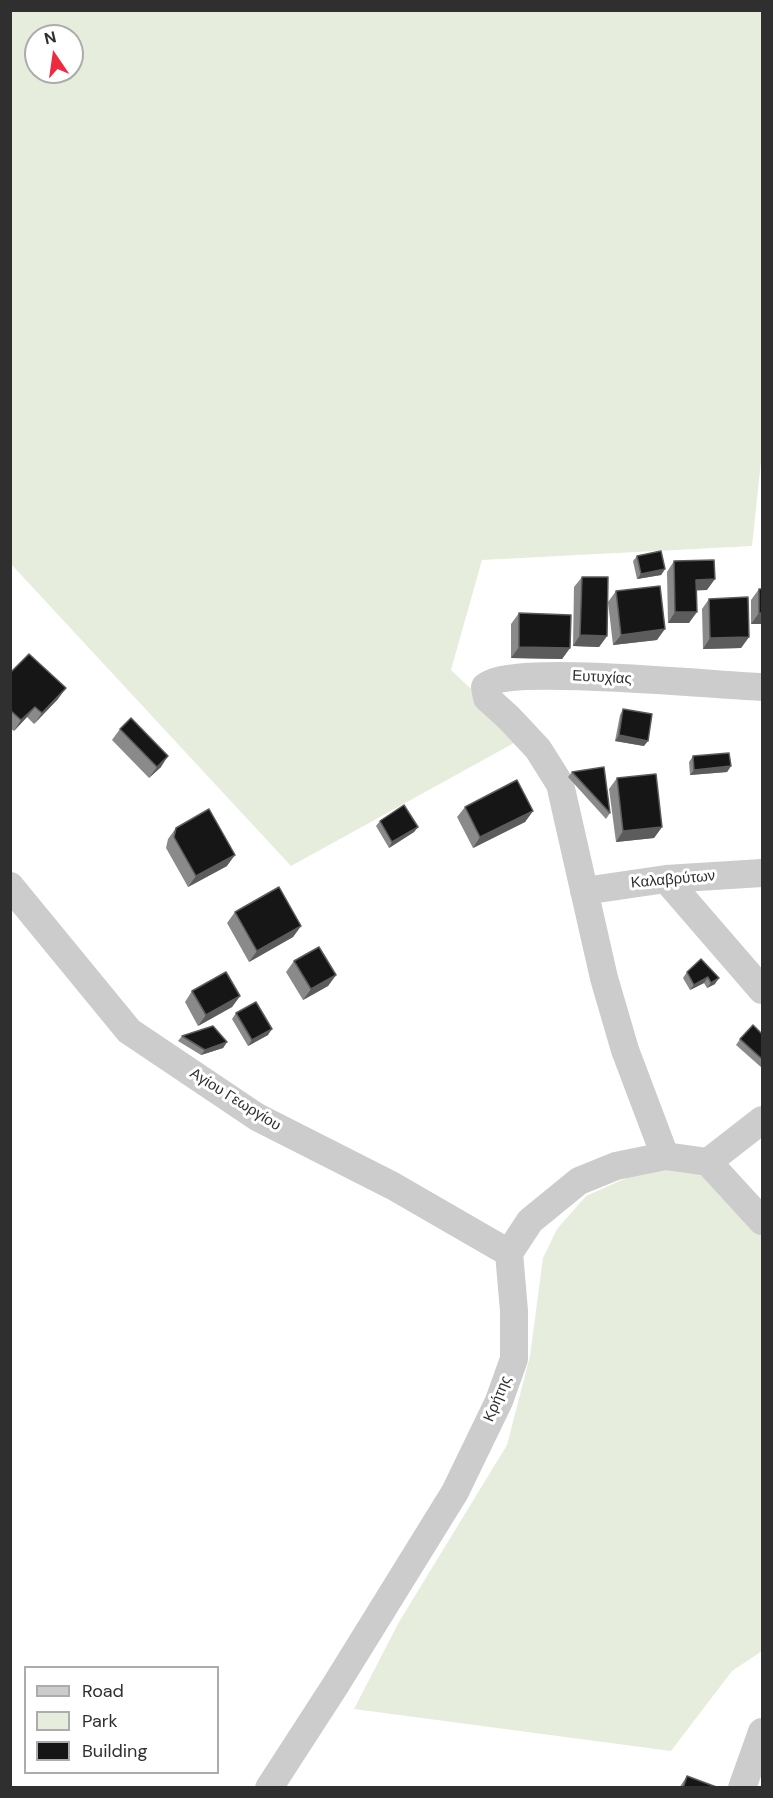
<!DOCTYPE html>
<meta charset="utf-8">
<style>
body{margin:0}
#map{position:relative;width:773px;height:1798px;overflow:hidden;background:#fff;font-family:"DM Sans",sans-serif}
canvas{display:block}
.frame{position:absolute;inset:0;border:12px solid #2f2f2f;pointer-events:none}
.legend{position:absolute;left:24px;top:1666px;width:195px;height:108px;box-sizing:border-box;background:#fff;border:2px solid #acacac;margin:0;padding:8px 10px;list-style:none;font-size:18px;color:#2f2f2f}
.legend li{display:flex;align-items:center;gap:12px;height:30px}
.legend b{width:30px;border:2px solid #acacac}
.north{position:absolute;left:24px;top:24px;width:60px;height:60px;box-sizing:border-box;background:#fff;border:2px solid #acacac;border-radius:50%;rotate:347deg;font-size:16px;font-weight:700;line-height:24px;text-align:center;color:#2f2f2f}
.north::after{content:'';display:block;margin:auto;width:21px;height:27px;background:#ed2a3f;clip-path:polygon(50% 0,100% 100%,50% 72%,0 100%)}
</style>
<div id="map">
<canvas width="773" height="1798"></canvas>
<div class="frame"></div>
<ul class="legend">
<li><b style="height:8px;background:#ccc"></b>Road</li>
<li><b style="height:16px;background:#e6eddc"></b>Park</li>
<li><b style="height:16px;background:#161616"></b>Building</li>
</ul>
<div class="north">N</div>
</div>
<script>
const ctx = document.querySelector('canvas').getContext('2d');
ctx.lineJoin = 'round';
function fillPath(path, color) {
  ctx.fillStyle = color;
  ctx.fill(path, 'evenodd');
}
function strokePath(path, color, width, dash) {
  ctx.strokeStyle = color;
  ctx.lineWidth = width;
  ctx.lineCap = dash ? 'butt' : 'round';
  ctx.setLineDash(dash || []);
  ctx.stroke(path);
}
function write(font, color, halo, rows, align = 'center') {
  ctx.font = font + ' "DM Sans",sans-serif';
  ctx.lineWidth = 6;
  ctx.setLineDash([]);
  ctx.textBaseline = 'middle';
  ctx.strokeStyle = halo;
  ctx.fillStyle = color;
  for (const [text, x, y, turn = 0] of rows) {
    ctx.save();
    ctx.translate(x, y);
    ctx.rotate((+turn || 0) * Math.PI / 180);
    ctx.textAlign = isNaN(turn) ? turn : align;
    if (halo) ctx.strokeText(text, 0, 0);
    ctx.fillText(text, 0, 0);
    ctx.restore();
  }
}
const green = new Path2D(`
 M 11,11 L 762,11 L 762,452 L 752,546 L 482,560 L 451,670 L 523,738 L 291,866 L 11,564 ZM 36,36 L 72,36 L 72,72 L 36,72 Z
 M 658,1164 L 701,1174 L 762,1235 L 762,1651 L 732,1671 L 671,1751 L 354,1709 L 399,1622 L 507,1445 L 530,1356 L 543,1258 L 557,1229 L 586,1196 Z`);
const minor = new Path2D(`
 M 666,879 L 762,990
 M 10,886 L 129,1031 L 257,1117 L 393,1186 L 509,1253
 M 584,891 L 666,879 L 762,873
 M 665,1156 L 625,1050 L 604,978 L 560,784 L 538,749 L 509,718 L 487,698 L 485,687 C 504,663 721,686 762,687
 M 708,1162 L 762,1221
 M 269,1788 L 335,1686 L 455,1492 L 499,1401 L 514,1359 L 514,1311 L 509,1253 L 530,1221 L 579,1181 L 616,1166 L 665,1156 L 708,1162 L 762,1120
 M 742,1788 L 762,1732`);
const wall = new Path2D(`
 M 637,556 L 665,569 L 661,575 L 637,579 L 633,561 Z
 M 674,561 L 707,590 L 696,590 L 689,623 L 668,623 L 667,572 Z
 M 582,577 L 607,636 L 599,647 L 573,646 L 574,587 Z
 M 759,589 L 762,589 L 762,624 L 751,624 L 751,600 Z
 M 616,591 L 657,640 L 613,645 L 608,602 Z
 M 709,599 L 749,637 L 741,648 L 703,649 L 702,609 Z
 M 519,613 L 570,648 L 562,659 L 511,658 L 511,624 Z
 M 10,673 L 58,699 L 34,724 L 27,717 L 14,731 L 10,728 Z
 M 623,709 L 644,746 L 615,741 L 620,715 Z
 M 120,729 L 161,767 L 149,778 L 112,740 Z
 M 693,756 L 731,766 L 727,772 L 690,775 L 689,762 Z
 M 572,772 L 610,813 L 606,819 L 568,777 Z
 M 617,778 L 662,827 L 654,838 L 616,842 L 609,789 Z
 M 465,807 L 533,811 L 525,822 L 473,848 L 457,817 Z
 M 380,821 L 418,827 L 414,832 L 389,848 L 376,826 Z
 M 176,828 L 227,866 L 188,887 L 166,848 L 168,839 Z
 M 235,912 L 301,926 L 293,937 L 249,962 L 227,923 Z
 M 701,959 L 715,984 L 707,988 L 704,983 L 690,990 L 683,978 L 687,972 Z
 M 294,961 L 336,975 L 328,986 L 303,1000 L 286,972 Z
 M 192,991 L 240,996 L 232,1007 L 198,1026 L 185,1002 Z
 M 236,1013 L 268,1035 L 248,1046 L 232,1019 Z
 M 762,1034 L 762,1068 L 736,1045 L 740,1039 Z
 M 182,1036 L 227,1042 L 223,1048 L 201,1055 L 178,1041 Z
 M 687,1776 L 719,1788 L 679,1788 Z`);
const shadedWall = new Path2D(`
 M 665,569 L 661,575 L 637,579 L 641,574 Z
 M 715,579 L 707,590 L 688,591 L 696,580 Z
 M 675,612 L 697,612 L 689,623 L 668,623 Z
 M 759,613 L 762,613 L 762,624 L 751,624 Z
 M 665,629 L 657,640 L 613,645 L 621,635 Z
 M 580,635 L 607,636 L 599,647 L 573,646 Z
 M 749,637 L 741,648 L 703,649 L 710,638 Z
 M 519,647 L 570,648 L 562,659 L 511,658 Z
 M 66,688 L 58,699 L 34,724 L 42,713 Z
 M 35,707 L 27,717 L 14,731 L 21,720 Z
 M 619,735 L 648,741 L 644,746 L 615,741 Z
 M 168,756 L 161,767 L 149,778 L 157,767 Z
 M 731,766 L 727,772 L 690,775 L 694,770 Z
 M 533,811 L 525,822 L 473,848 L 480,837 Z
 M 418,827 L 414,832 L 389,848 L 392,842 Z
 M 662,827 L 654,838 L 616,842 L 623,831 Z
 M 235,855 L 227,866 L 188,887 L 196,876 Z
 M 301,926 L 293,937 L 249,962 L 257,951 Z
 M 336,975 L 328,986 L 303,1000 L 311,989 Z
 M 708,977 L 704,983 L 690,990 L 694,985 Z
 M 719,978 L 715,984 L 707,988 L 711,983 Z
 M 240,996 L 232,1007 L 198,1026 L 206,1015 Z
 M 272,1029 L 268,1035 L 248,1046 L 252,1040 Z
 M 227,1042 L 223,1048 L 201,1055 L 205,1050 Z`);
const building = new Path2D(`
 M 661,551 L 665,569 L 641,574 L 637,556 Z
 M 714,560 L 715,579 L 696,580 L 697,612 L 675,612 L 674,561 Z
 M 582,577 L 608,577 L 607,636 L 580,635 Z
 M 660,586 L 665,629 L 621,635 L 616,591 Z
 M 759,589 L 762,589 L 762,613 L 759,613 Z
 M 748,597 L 749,637 L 710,638 L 709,599 Z
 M 519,613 L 571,615 L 570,648 L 519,647 Z
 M 29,654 L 66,688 L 42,713 L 35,707 L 21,720 L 10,710 L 10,673 Z
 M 623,709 L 652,714 L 648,741 L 619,735 Z
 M 131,718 L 168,756 L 157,767 L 120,729 Z
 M 729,753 L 731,766 L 694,770 L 693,756 Z
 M 604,767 L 610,813 L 572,772 Z
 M 656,774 L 662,827 L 623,831 L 617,778 Z
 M 517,780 L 533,811 L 480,837 L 465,807 Z
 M 404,805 L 418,827 L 392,842 L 380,821 Z
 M 209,809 L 235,855 L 196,876 L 174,837 L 176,828 Z
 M 279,887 L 301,926 L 257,951 L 235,912 Z
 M 319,947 L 336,975 L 311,989 L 294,961 Z
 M 701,959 L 719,978 L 711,983 L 708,977 L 694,985 L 687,972 Z
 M 226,972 L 240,996 L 206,1015 L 192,991 Z
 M 256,1002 L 272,1029 L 252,1040 L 236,1013 Z
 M 753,1025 L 762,1034 L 762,1059 L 740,1039 Z
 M 213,1026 L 227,1042 L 205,1050 L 182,1036 Z
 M 687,1776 L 719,1788 L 683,1788 Z`);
const streetNames = [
 ["Ευτυχίας",602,678,3],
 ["Καλαβρύτων",673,880,-5],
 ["Αγίου Γεωργίου",235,1100,32],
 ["Κρήτης",498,1399,-67]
];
fillPath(green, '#e6eddc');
strokePath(minor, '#ccc', 28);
fillPath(wall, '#8a8a8a');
fillPath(shadedWall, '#5c5c5c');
fillPath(building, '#161616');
strokePath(building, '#5c5c5c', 1.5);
write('15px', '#2f2f2f', '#fff', streetNames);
</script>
